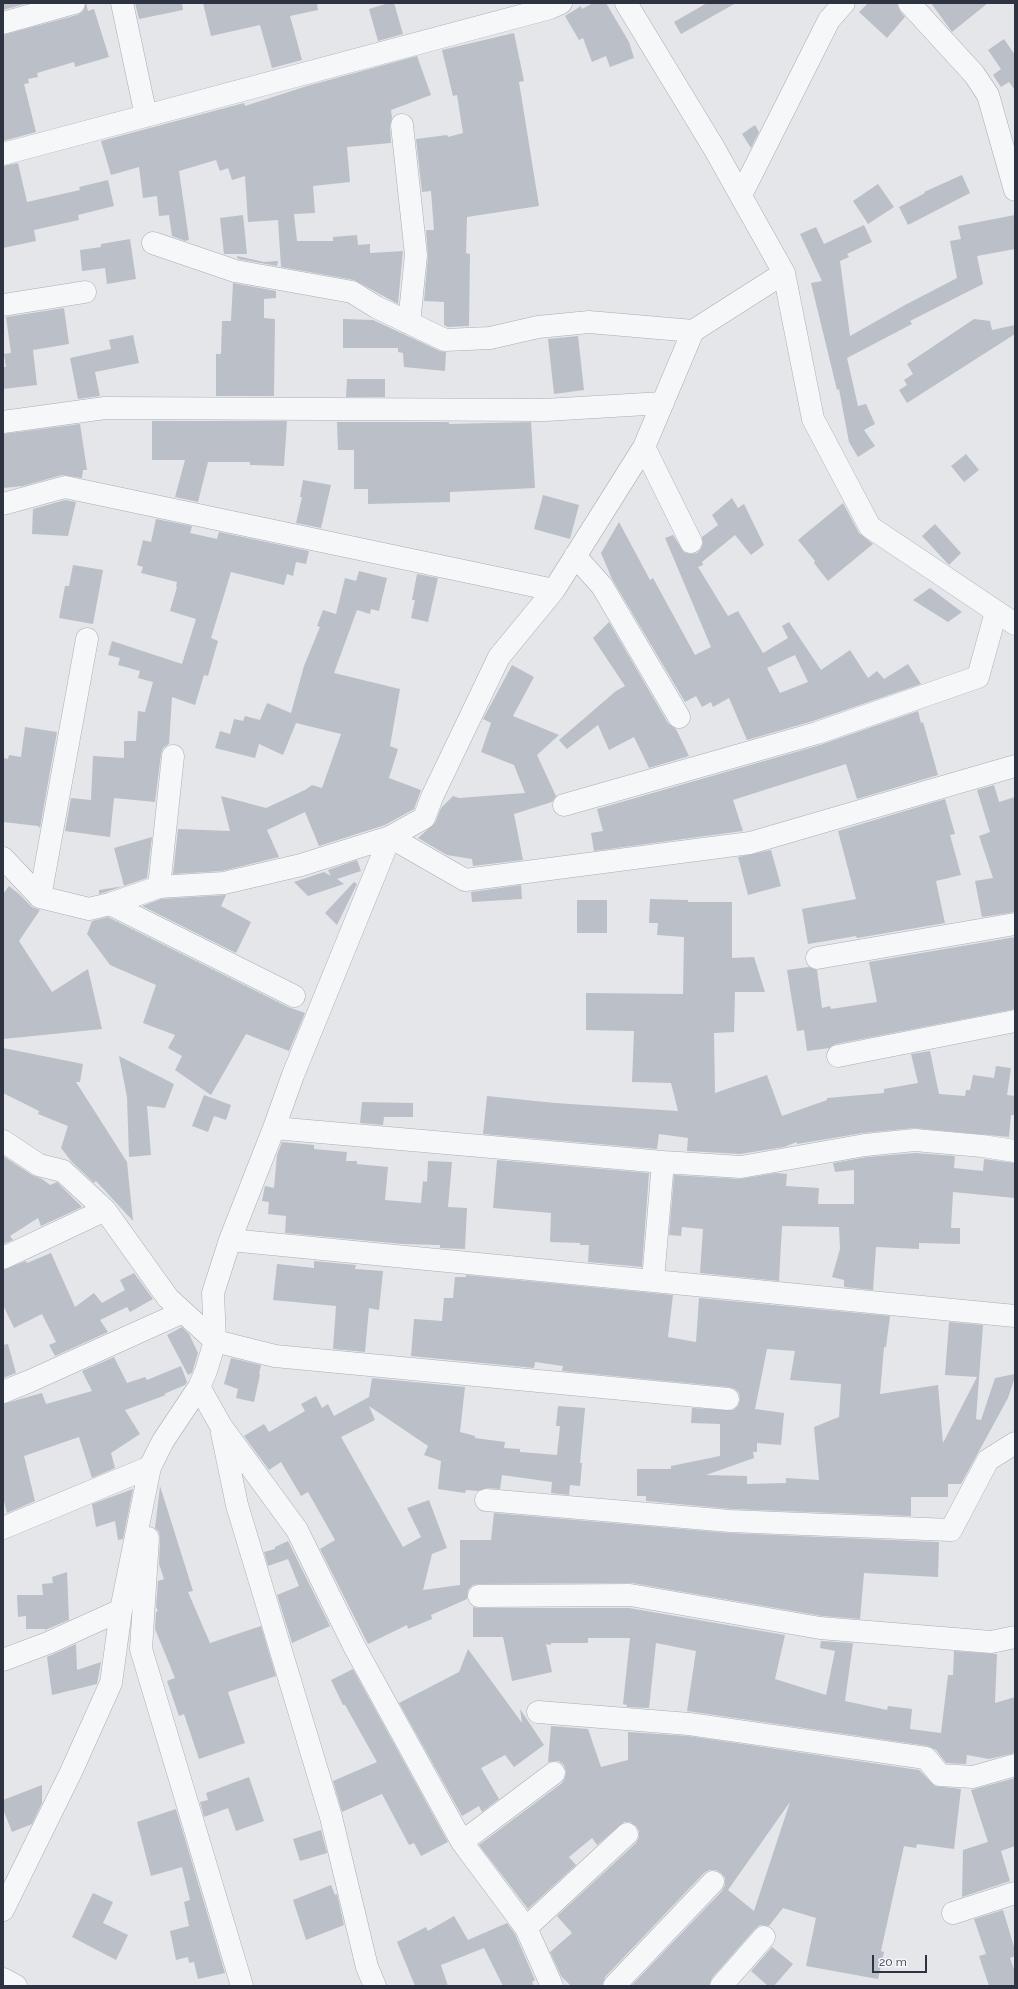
<!DOCTYPE html>
<style>
body{margin:0}
#map{position:relative;width:1018px;height:1989px;overflow:hidden;background:#e4e6ea;font-family:Raleway,sans-serif}
canvas{display:block}
.frame{position:absolute;inset:0;border:4px solid #2d3341;pointer-events:none}
.scale{position:absolute;left:872px;top:1955px;width:55px;height:18px;box-sizing:border-box;border:2px solid #2d3341;border-top:0;padding-left:5px;font-size:12px;line-height:14px;white-space:nowrap;color:#2d3341;-webkit-text-stroke:3px #f3f5f8;paint-order:stroke}
</style>
<div id="map">
<canvas width="1018" height="1989"></canvas>
<div class="frame"></div>
<div class="scale">20 m</div>
</div>
<script>
const ctx = document.querySelector('canvas').getContext('2d');
ctx.lineJoin = 'round';
function fillPath(path, color) {
  ctx.fillStyle = color;
  ctx.fill(path, 'evenodd');
}
function strokePath(path, color, width, dash) {
  ctx.strokeStyle = color;
  ctx.lineWidth = width;
  ctx.lineCap = dash ? 'butt' : 'round';
  ctx.setLineDash(dash || []);
  ctx.stroke(path);
}
const building = new Path2D(`
 M 3,3 L 28,3 L 3,10 Z
 M 86,3 L 88,11 L 94,9 L 109,57 L 75,67 L 74,62 L 37,73 L 38,77 L 28,79 L 29,83 L 24,84 L 36,132 L 3,141 L 3,35 L 77,15 L 83,11 Z
 M 135,3 L 182,3 L 183,10 L 139,19 Z
 M 203,3 L 317,3 L 318,10 L 290,16 L 302,60 L 272,68 L 260,25 L 211,36 Z
 M 389,3 L 394,3 L 403,34 L 378,41 L 369,9 Z
 M 593,3 L 606,3 L 629,42 L 634,58 L 610,67 L 606,56 L 592,62 L 583,38 L 579,40 L 565,16 L 581,6 L 582,9 Z
 M 707,3 L 736,3 L 681,34 L 674,22 Z
 M 868,3 L 897,3 L 900,11 L 905,17 L 887,38 L 859,12 Z
 M 931,3 L 988,3 L 952,32 Z
 M 514,33 L 524,81 L 519,82 L 539,206 L 467,217 L 466,253 L 470,254 L 469,326 L 448,327 L 444,325 L 444,302 L 424,301 L 428,256 L 426,230 L 434,230 L 431,191 L 422,192 L 416,139 L 447,135 L 448,137 L 463,133 L 457,95 L 453,96 L 442,50 Z
 M 1004,39 L 1015,55 L 1015,90 L 1009,82 L 1001,87 L 993,75 L 1001,69 L 988,50 Z
 M 417,56 L 431,95 L 391,110 L 392,118 L 390,126 L 391,143 L 347,147 L 350,182 L 313,186 L 315,213 L 294,214 L 297,241 L 333,241 L 333,237 L 357,235 L 358,245 L 370,244 L 370,253 L 403,251 L 398,304 L 354,280 L 281,267 L 278,220 L 248,222 L 245,176 L 232,180 L 228,168 L 220,171 L 216,160 L 179,171 L 189,240 L 185,241 L 172,236 L 169,215 L 159,216 L 157,196 L 143,198 L 139,167 L 111,175 L 101,141 L 244,103 L 245,106 L 307,86 Z
 M 755,125 L 759,132 L 751,148 L 742,134 Z
 M 18,163 L 27,202 L 80,190 L 79,187 L 108,180 L 114,206 L 78,215 L 79,220 L 34,230 L 36,241 L 3,248 L 3,166 Z
 M 962,175 L 970,193 L 908,225 L 899,207 L 925,193 L 924,192 Z
 M 878,184 L 894,207 L 868,224 L 853,201 Z
 M 243,215 L 247,254 L 224,254 L 220,218 Z
 M 1015,215 L 1015,249 L 977,256 L 983,284 L 910,321 L 912,324 L 847,358 L 858,406 L 866,404 L 875,424 L 864,430 L 875,446 L 858,457 L 849,442 L 839,389 L 837,390 L 811,283 L 822,281 L 800,234 L 816,227 L 824,244 L 864,225 L 872,242 L 847,254 L 849,257 L 840,261 L 850,336 L 905,305 L 957,278 L 950,241 L 961,239 L 958,226 Z
 M 130,239 L 136,279 L 107,284 L 105,268 L 82,271 L 80,250 L 101,247 L 101,244 Z
 M 237,256 L 264,262 L 278,261 L 277,266 L 238,259 Z
 M 233,283 L 276,291 L 276,298 L 264,299 L 264,318 L 275,319 L 274,396 L 216,396 L 216,354 L 221,354 L 222,321 L 231,321 Z
 M 64,308 L 69,344 L 33,350 L 37,385 L 3,389 L 3,367 L 6,367 L 4,354 L 11,353 L 6,317 Z
 M 343,319 L 373,320 L 440,351 L 446,352 L 445,371 L 404,367 L 403,353 L 398,352 L 398,348 L 343,348 Z
 M 974,319 L 990,321 L 992,330 L 1015,325 L 1015,334 L 907,403 L 899,390 L 907,385 L 904,380 L 913,374 L 907,364 Z
 M 133,335 L 139,363 L 95,372 L 100,396 L 78,399 L 70,358 L 111,349 L 109,340 Z
 M 578,336 L 584,390 L 554,394 L 548,339 Z
 M 347,379 L 385,379 L 385,397 L 346,397 Z
 M 152,421 L 287,421 L 284,466 L 250,465 L 250,462 L 208,462 L 198,502 L 175,497 L 185,460 L 152,460 Z
 M 337,422 L 449,422 L 449,424 L 531,422 L 535,488 L 450,492 L 450,502 L 368,504 L 368,489 L 354,489 L 354,450 L 338,450 Z
 M 80,424 L 87,470 L 83,470 L 82,478 L 62,475 L 23,486 L 3,488 L 3,434 Z
 M 966,454 L 979,470 L 964,482 L 951,466 Z
 M 303,480 L 331,485 L 321,528 L 296,523 L 302,497 L 300,497 Z
 M 543,495 L 579,505 L 570,539 L 534,529 Z
 M 732,498 L 738,508 L 744,504 L 764,545 L 751,555 L 735,535 L 702,562 L 703,565 L 698,567 L 728,616 L 738,611 L 763,653 L 788,638 L 782,626 L 789,622 L 821,670 L 850,650 L 868,678 L 877,671 L 884,679 L 908,664 L 921,684 L 813,721 L 747,740 L 729,698 L 713,707 L 711,702 L 702,707 L 696,696 L 685,702 L 612,579 L 601,553 L 619,522 L 650,580 L 653,578 L 695,655 L 711,647 L 665,538 L 673,535 L 684,552 L 690,554 L 697,553 L 701,549 L 703,543 L 702,537 L 718,525 L 712,515 ZM 795,655 L 808,682 L 780,693 L 767,668 Z
 M 65,500 L 76,502 L 68,536 L 32,534 L 33,509 Z
 M 843,503 L 859,533 L 873,544 L 828,581 L 814,563 L 815,561 L 798,540 Z
 M 156,519 L 192,526 L 190,533 L 217,539 L 219,532 L 309,551 L 306,564 L 296,562 L 293,576 L 287,574 L 284,585 L 231,572 L 211,638 L 218,641 L 208,676 L 204,675 L 195,705 L 172,697 L 169,744 L 163,748 L 161,754 L 155,802 L 114,798 L 110,837 L 65,831 L 71,798 L 91,800 L 93,756 L 124,758 L 124,741 L 136,741 L 138,711 L 145,712 L 153,682 L 138,678 L 140,671 L 118,665 L 120,658 L 108,655 L 112,641 L 182,664 L 196,619 L 170,611 L 177,587 L 176,586 L 177,582 L 141,573 L 143,567 L 137,565 L 143,540 L 151,542 Z
 M 935,524 L 961,553 L 949,565 L 922,536 Z
 M 73,565 L 103,570 L 93,624 L 59,618 L 65,586 L 69,586 Z
 M 359,571 L 387,578 L 379,611 L 371,609 L 370,614 L 357,610 L 334,673 L 400,689 L 390,746 L 398,749 L 389,778 L 421,790 L 414,809 L 385,825 L 319,846 L 305,812 L 267,830 L 279,857 L 222,871 L 173,874 L 178,829 L 230,831 L 221,796 L 266,808 L 305,790 L 312,785 L 322,788 L 341,734 L 296,723 L 283,755 L 259,744 L 255,758 L 215,748 L 220,731 L 230,734 L 234,719 L 243,721 L 245,716 L 260,720 L 267,703 L 291,713 L 304,666 L 320,627 L 317,626 L 323,610 L 336,614 L 345,578 L 356,581 Z
 M 417,574 L 438,578 L 428,622 L 411,618 L 415,600 L 412,600 Z
 M 930,588 L 962,612 L 948,622 L 913,600 Z
 M 609,622 L 668,723 L 676,729 L 689,756 L 649,768 L 634,737 L 609,750 L 598,725 L 567,749 L 559,740 L 616,691 L 625,686 L 593,638 Z
 M 512,665 L 534,677 L 513,716 L 559,735 L 537,755 L 556,796 L 552,802 L 514,814 L 523,860 L 473,866 L 472,859 L 447,855 L 418,838 L 435,823 L 441,808 L 453,796 L 459,798 L 525,793 L 514,765 L 481,752 L 491,723 L 483,719 Z
 M 918,711 L 921,723 L 923,722 L 938,775 L 857,799 L 846,764 L 733,800 L 743,831 L 594,851 L 591,833 L 603,831 L 597,809 L 820,745 Z
 M 25,727 L 57,732 L 40,828 L 38,826 L 3,822 L 3,758 L 8,759 L 9,755 L 21,757 Z
 M 994,785 L 999,802 L 1015,797 L 1015,912 L 982,917 L 975,881 L 993,878 L 979,836 L 990,832 L 977,790 Z
 M 945,799 L 955,834 L 950,835 L 961,875 L 936,881 L 945,923 L 857,938 L 856,936 L 808,944 L 802,909 L 856,899 L 838,831 Z
 M 152,837 L 147,878 L 106,892 L 99,894 L 99,890 L 124,886 L 114,848 Z
 M 771,850 L 781,886 L 748,895 L 738,857 Z
 M 357,860 L 361,871 L 337,879 L 344,884 L 308,896 L 294,882 L 324,872 L 331,876 L 328,870 Z
 M 354,882 L 357,884 L 337,925 L 325,913 Z
 M 521,885 L 522,899 L 472,902 L 471,892 Z
 M 9,886 L 19,894 L 32,907 L 40,910 L 19,941 L 52,992 L 88,969 L 102,1029 L 3,1039 L 3,894 Z
 M 226,895 L 221,906 L 251,922 L 236,953 L 142,906 L 161,899 Z
 M 650,899 L 688,900 L 688,902 L 732,902 L 732,958 L 754,957 L 765,992 L 735,992 L 734,1032 L 714,1033 L 715,1093 L 767,1075 L 782,1116 L 827,1100 L 827,1098 L 884,1093 L 884,1089 L 918,1083 L 911,1054 L 930,1051 L 939,1094 L 965,1096 L 966,1090 L 970,1090 L 973,1075 L 994,1078 L 996,1066 L 1011,1068 L 1007,1095 L 1015,1096 L 1015,1115 L 1011,1115 L 1009,1137 L 914,1128 L 863,1133 L 797,1144 L 797,1142 L 784,1147 L 740,1154 L 687,1151 L 688,1138 L 659,1134 L 657,1149 L 483,1134 L 487,1096 L 555,1103 L 678,1111 L 671,1083 L 632,1082 L 634,1031 L 586,1030 L 586,993 L 683,994 L 684,937 L 657,935 L 658,923 L 649,923 Z
 M 577,900 L 607,900 L 607,933 L 577,933 Z
 M 108,917 L 288,1007 L 305,1013 L 289,1051 L 246,1034 L 211,1095 L 175,1070 L 182,1056 L 168,1048 L 175,1035 L 143,1023 L 156,985 L 110,965 L 87,934 L 92,921 Z
 M 1015,937 L 1015,1009 L 836,1044 L 829,1048 L 807,1051 L 804,1030 L 797,1031 L 787,970 L 809,967 L 817,970 L 822,1008 L 830,1006 L 831,1009 L 877,1002 L 869,962 Z
 M 3,1048 L 83,1064 L 80,1082 L 76,1082 L 127,1162 L 133,1221 L 96,1181 L 94,1183 L 72,1162 L 61,1148 L 68,1126 L 38,1114 L 39,1111 L 3,1093 Z
 M 119,1056 L 174,1084 L 165,1108 L 147,1106 L 151,1155 L 129,1157 L 127,1097 Z
 M 204,1095 L 231,1105 L 226,1120 L 214,1116 L 208,1132 L 192,1126 Z
 M 362,1102 L 413,1103 L 413,1117 L 384,1117 L 383,1125 L 360,1123 Z
 M 282,1142 L 314,1145 L 314,1149 L 347,1152 L 346,1161 L 357,1161 L 357,1164 L 388,1167 L 385,1200 L 421,1203 L 423,1181 L 427,1182 L 428,1161 L 452,1162 L 448,1207 L 467,1208 L 465,1249 L 440,1248 L 440,1245 L 403,1244 L 285,1233 L 286,1216 L 268,1214 L 269,1202 L 262,1201 L 265,1186 L 274,1188 L 277,1155 Z
 M 915,1153 L 955,1156 L 954,1168 L 983,1171 L 984,1159 L 1015,1163 L 1015,1198 L 953,1192 L 951,1228 L 960,1228 L 960,1244 L 919,1243 L 919,1249 L 876,1247 L 873,1290 L 844,1287 L 844,1280 L 832,1277 L 840,1249 L 839,1227 L 782,1226 L 779,1281 L 700,1273 L 703,1229 L 682,1227 L 681,1236 L 669,1235 L 674,1175 L 740,1179 L 776,1173 L 787,1174 L 786,1186 L 819,1188 L 818,1204 L 854,1204 L 854,1170 L 835,1172 L 833,1163 L 867,1157 Z
 M 3,1156 L 32,1175 L 42,1179 L 50,1185 L 57,1182 L 82,1207 L 41,1226 L 38,1218 L 10,1236 L 13,1240 L 3,1244 Z
 M 497,1160 L 649,1173 L 642,1267 L 588,1262 L 589,1245 L 580,1245 L 580,1243 L 550,1242 L 551,1213 L 493,1208 Z
 M 51,1253 L 75,1307 L 94,1293 L 102,1303 L 125,1290 L 120,1280 L 134,1273 L 153,1299 L 130,1312 L 127,1307 L 100,1320 L 108,1332 L 55,1356 L 49,1345 L 56,1342 L 42,1314 L 14,1328 L 3,1305 L 3,1270 L 26,1261 L 27,1263 Z
 M 314,1261 L 356,1265 L 355,1269 L 383,1271 L 379,1310 L 369,1308 L 365,1352 L 333,1349 L 336,1306 L 273,1300 L 277,1264 L 314,1268 Z
 M 466,1275 L 673,1295 L 668,1337 L 696,1342 L 699,1298 L 890,1316 L 886,1347 L 884,1347 L 880,1394 L 938,1385 L 943,1443 L 977,1377 L 945,1375 L 949,1322 L 983,1325 L 976,1419 L 981,1420 L 995,1378 L 1015,1374 L 1015,1377 L 1008,1398 L 961,1484 L 948,1484 L 948,1497 L 911,1497 L 911,1516 L 731,1509 L 646,1501 L 646,1496 L 637,1496 L 637,1469 L 671,1469 L 671,1466 L 720,1456 L 720,1424 L 691,1423 L 692,1408 L 733,1410 L 738,1406 L 740,1400 L 739,1393 L 735,1389 L 729,1387 L 562,1371 L 563,1366 L 535,1362 L 534,1368 L 411,1356 L 414,1319 L 442,1321 L 444,1298 L 453,1298 L 455,1277 L 466,1277 ZM 767,1349 L 795,1351 L 790,1380 L 841,1384 L 839,1417 L 814,1427 L 819,1480 L 786,1478 L 786,1483 L 747,1484 L 747,1476 L 706,1475 L 754,1458 L 753,1452 L 757,1452 L 757,1443 L 781,1445 L 784,1413 L 755,1409 Z
 M 182,1327 L 189,1334 L 198,1353 L 192,1373 L 188,1375 L 167,1335 Z
 M 8,1344 L 16,1373 L 3,1378 L 3,1345 Z
 M 114,1357 L 127,1383 L 145,1377 L 147,1380 L 181,1366 L 187,1382 L 185,1385 L 164,1394 L 166,1395 L 125,1410 L 140,1434 L 111,1453 L 115,1468 L 92,1478 L 79,1437 L 24,1456 L 35,1501 L 7,1513 L 3,1497 L 3,1404 L 42,1393 L 46,1404 L 92,1391 L 82,1371 Z
 M 231,1358 L 261,1365 L 259,1374 L 260,1375 L 254,1402 L 236,1398 L 238,1389 L 224,1384 Z
 M 372,1378 L 465,1387 L 460,1432 L 475,1436 L 475,1438 L 505,1442 L 504,1448 L 520,1449 L 520,1452 L 557,1455 L 560,1426 L 556,1426 L 558,1406 L 585,1408 L 580,1463 L 582,1463 L 580,1486 L 570,1485 L 569,1495 L 551,1493 L 552,1482 L 502,1475 L 500,1489 L 487,1488 L 478,1491 L 466,1490 L 465,1493 L 438,1489 L 441,1461 L 424,1455 L 428,1446 L 369,1406 L 375,1420 L 341,1437 L 403,1547 L 421,1537 L 407,1508 L 429,1500 L 447,1548 L 432,1554 L 423,1590 L 460,1585 L 460,1540 L 491,1540 L 494,1513 L 729,1533 L 939,1542 L 938,1577 L 864,1573 L 860,1619 L 822,1616 L 632,1583 L 479,1584 L 473,1585 L 468,1590 L 467,1599 L 431,1615 L 432,1619 L 408,1629 L 407,1625 L 368,1644 L 320,1549 L 335,1540 L 308,1492 L 301,1496 L 281,1462 L 269,1470 L 244,1436 L 264,1424 L 269,1432 L 305,1411 L 301,1404 L 316,1396 L 322,1408 L 328,1404 L 334,1416 L 369,1397 Z
 M 160,1486 L 193,1591 L 188,1592 L 210,1643 L 261,1626 L 276,1676 L 228,1692 L 245,1743 L 199,1759 L 184,1714 L 179,1716 L 167,1681 L 175,1678 L 155,1629 L 156,1612 L 158,1611 L 156,1607 L 158,1581 L 164,1579 L 159,1564 L 160,1538 L 159,1532 L 155,1528 Z
 M 133,1489 L 123,1539 L 118,1540 L 115,1521 L 96,1527 L 92,1504 Z
 M 288,1541 L 330,1626 L 292,1643 L 277,1595 L 299,1586 L 288,1559 L 268,1566 L 264,1552 L 275,1549 L 275,1547 Z
 M 67,1572 L 69,1620 L 45,1630 L 45,1629 L 26,1629 L 26,1616 L 18,1617 L 17,1595 L 43,1595 L 42,1584 L 53,1583 L 52,1577 Z
 M 473,1607 L 479,1608 L 629,1608 L 785,1635 L 775,1679 L 826,1695 L 835,1651 L 820,1648 L 821,1641 L 853,1643 L 845,1701 L 887,1710 L 888,1706 L 912,1709 L 910,1729 L 941,1733 L 948,1675 L 953,1675 L 954,1651 L 997,1654 L 995,1703 L 1015,1697 L 1015,1753 L 989,1759 L 967,1755 L 966,1764 L 946,1763 L 936,1750 L 928,1746 L 687,1711 L 696,1651 L 656,1643 L 649,1708 L 627,1707 L 627,1705 L 623,1704 L 630,1638 L 588,1638 L 588,1643 L 551,1643 L 551,1645 L 546,1644 L 552,1672 L 512,1681 L 503,1637 L 473,1637 Z
 M 76,1644 L 77,1670 L 101,1662 L 97,1684 L 52,1695 L 47,1657 Z
 M 468,1649 L 522,1723 L 520,1709 L 544,1745 L 514,1767 L 505,1755 L 481,1768 L 499,1799 L 482,1812 L 479,1806 L 462,1816 L 399,1703 L 459,1672 Z
 M 353,1669 L 448,1842 L 421,1856 L 414,1843 L 409,1845 L 382,1794 L 342,1812 L 333,1781 L 377,1762 L 345,1705 L 343,1705 L 331,1680 Z
 M 551,1726 L 588,1729 L 601,1767 L 628,1760 L 628,1732 L 688,1736 L 919,1770 L 935,1786 L 961,1789 L 954,1849 L 917,1844 L 916,1848 L 904,1846 L 881,1951 L 884,1952 L 878,1979 L 806,1966 L 816,1918 L 783,1908 L 769,1926 L 760,1925 L 755,1929 L 712,1978 L 709,1986 L 631,1986 L 722,1891 L 725,1885 L 725,1878 L 721,1873 L 716,1870 L 709,1870 L 704,1873 L 605,1977 L 602,1986 L 571,1986 L 561,1976 L 550,1952 L 572,1933 L 557,1916 L 636,1843 L 639,1837 L 639,1831 L 636,1826 L 630,1822 L 624,1822 L 597,1845 L 592,1838 L 569,1857 L 576,1865 L 528,1909 L 479,1845 L 562,1783 L 565,1778 L 566,1772 L 564,1765 L 559,1761 L 548,1762 ZM 790,1802 L 754,1911 L 728,1890 Z
 M 249,1777 L 264,1821 L 236,1831 L 228,1808 L 204,1817 L 200,1802 L 208,1800 L 206,1793 Z
 M 1015,1778 L 1015,1846 L 1001,1851 L 1010,1881 L 962,1897 L 963,1850 L 988,1842 L 971,1790 Z
 M 42,1785 L 42,1803 L 32,1824 L 12,1832 L 3,1809 L 3,1800 Z
 M 176,1809 L 225,1973 L 198,1979 L 194,1962 L 189,1963 L 188,1957 L 176,1960 L 170,1931 L 189,1926 L 184,1902 L 190,1900 L 182,1867 L 151,1876 L 137,1822 Z
 M 321,1830 L 327,1853 L 300,1861 L 293,1839 Z
 M 331,1885 L 335,1895 L 337,1894 L 344,1925 L 306,1940 L 293,1900 Z
 M 93,1893 L 113,1902 L 103,1923 L 128,1935 L 116,1960 L 72,1937 Z
 M 1003,1910 L 1015,1950 L 1015,1956 L 1010,1958 L 1015,1972 L 1015,1986 L 989,1986 L 979,1956 L 986,1954 L 974,1919 Z
 M 454,1916 L 468,1940 L 507,1923 L 515,1934 L 535,1980 L 532,1982 L 534,1986 L 503,1986 L 484,1948 L 441,1965 L 448,1986 L 415,1986 L 397,1942 L 426,1927 L 428,1931 Z
 M 772,1947 L 793,1964 L 774,1986 L 768,1986 L 751,1971 Z`);
const minor = new Path2D(`
 M 122,3 L 146,116
 M 626,3 L 714,148 L 784,273 L 813,419 L 870,527 L 1015,624
 M 909,3 L 974,74 L 988,95 L 1015,190
 M 3,23 L 74,3
 M 402,125 L 416,255 L 409,323
 M 3,154 L 550,8 L 561,3
 M 741,195 L 829,20 L 844,3
 M 153,243 L 235,271 L 352,292 L 376,307 L 445,340 L 490,338 L 538,327 L 589,322 L 693,331
 M 3,305 L 85,292
 M 3,422 L 105,408 L 545,410 L 663,403
 M 644,447 L 691,542
 M 3,504 L 65,487 L 554,590
 M 575,556 L 602,586 L 679,717
 M 564,805 L 817,733 L 978,677 L 996,612
 M 3,858 L 40,897 L 89,909 L 110,904 L 159,887 L 224,883 L 301,865 L 390,837 L 465,880 L 750,843 L 1015,766
 M 159,887 L 173,756
 M 40,897 L 87,639
 M 110,904 L 294,996
 M 817,958 L 1015,924
 M 838,1056 L 1015,1021
 M 274,1128 L 663,1162 L 741,1167 L 865,1145 L 915,1140 L 982,1146 L 1015,1151
 M 3,1141 L 39,1165 L 63,1171 L 105,1210 L 168,1298 L 215,1341 L 275,1356 L 728,1399
 M 230,1240 L 1015,1316
 M 3,1258 L 105,1210
 M 653,1280 L 663,1162
 M 199,1387 L 221,1426 L 297,1530 L 354,1646 L 462,1842 L 526,1928 L 552,1986
 M 3,1392 L 30,1381 L 183,1312
 M 222,1433 L 237,1505 L 331,1817 L 367,1967 L 375,1986
 M 486,1500 L 730,1521 L 951,1530 L 988,1460 L 1015,1443
 M 3,1528 L 150,1467
 M 148,1538 L 141,1649 L 242,1986
 M 479,1596 L 630,1595 L 820,1628 L 991,1642 L 1015,1637
 M 3,1660 L 48,1643 L 121,1610
 M 538,1712 L 689,1724 L 926,1758 L 940,1775 L 973,1777 L 1015,1765
 M 462,1842 L 554,1773
 M 3,1910 L 71,1772 L 111,1683 L 121,1610 L 150,1467 L 163,1441 L 199,1387 L 206,1371 L 215,1341 L 213,1293 L 230,1240 L 274,1128 L 293,1075 L 390,837 L 424,818 L 432,797 L 499,657 L 554,590 L 644,447 L 693,331 L 784,273
 M 953,1913 L 1015,1893
 M 526,1928 L 627,1834
 M 3,1979 L 16,1986
 M 614,1986 L 713,1882
 M 721,1986 L 764,1937`);
fillPath(building, '#bbbfc7');
strokePath(minor, '#a9adb4', 23);
strokePath(minor, '#f6f7f9', 22);
</script>
